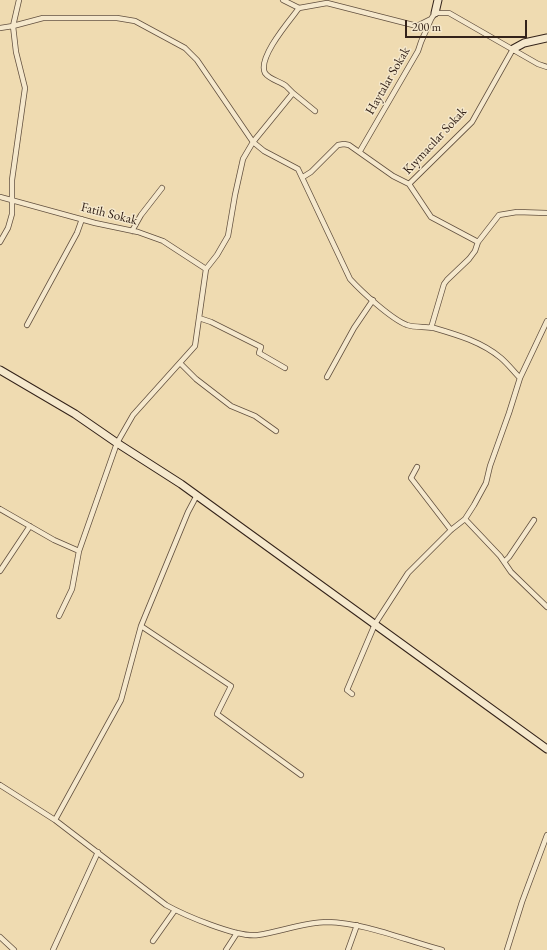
<!DOCTYPE html>
<meta charset="utf-8">
<style>
body{margin:0}
#map{position:relative;width:547px;height:950px;overflow:hidden;background:#efdbb1;font-family:"EB Garamond",serif}
canvas{display:block}
.scale{position:absolute;left:405px;top:20px;width:122px;height:18px;box-sizing:border-box;border:2px solid #332219;border-top:0;padding-left:5px;font-size:12px;line-height:14px;white-space:nowrap;color:#332219;-webkit-text-stroke:3px #f5e8cc;paint-order:stroke}
</style>
<div id="map">
<canvas width="547" height="950"></canvas>
<div class="scale">200 m</div>
</div>
<script>
const ctx = document.querySelector('canvas').getContext('2d');
ctx.lineJoin = 'round';
function strokePath(path, color, width, dash) {
  ctx.strokeStyle = color;
  ctx.lineWidth = width;
  ctx.lineCap = dash ? 'butt' : 'round';
  ctx.setLineDash(dash || []);
  ctx.stroke(path);
}
function write(font, color, halo, rows, align = 'center') {
  ctx.font = font + ' "EB Garamond",serif';
  ctx.lineWidth = 3;
  ctx.setLineDash([]);
  ctx.textBaseline = 'middle';
  ctx.strokeStyle = halo;
  ctx.fillStyle = color;
  for (const [text, x, y, turn = 0] of rows) {
    ctx.save();
    ctx.translate(x, y);
    ctx.rotate((+turn || 0) * Math.PI / 180);
    ctx.textAlign = isNaN(turn) ? turn : align;
    if (halo) ctx.strokeText(text, 0, 0);
    ctx.fillText(text, 0, 0);
    ctx.restore();
  }
}
const street = new Path2D(`
 M 283,0 L 299,8 L 327,3 L 417,26 L 431,19 L 435,13 L 449,13 L 538,64 L 547,67
 M 0,28 L 13,26 L 19,0
 M 293,93 L 315,111
 M 360,151 L 418,51 L 421,42 L 431,19
 M 303,177 L 311,172 L 338,145 L 344,144 L 349,145 L 393,176 L 409,184 L 431,217 L 478,242
 M 409,184 L 472,122 L 513,49
 M 0,197 L 95,223 L 138,232 L 163,241 L 206,269
 M 132,231 L 141,215 L 162,188
 M 0,242 L 8,228 L 12,214 L 12,180 L 25,88 L 16,52 L 13,26 L 43,18 L 117,18 L 135,21 L 185,48 L 197,60 L 253,142 L 264,151 L 298,169 L 350,279 C 361,291 391,319 407,325 C 416,328 425,326 434,328 C 458,335 482,342 501,358 C 508,364 514,372 520,378
 M 199,318 L 211,322 L 261,347 L 259,353 L 285,368
 M 27,325 L 77,233 L 82,219
 M 431,328 L 444,284 L 447,280 L 469,259 L 475,251 L 478,242 L 499,215 L 517,212 L 547,213
 M 180,363 L 196,379 L 231,406 L 255,416 L 276,431
 M 327,377 L 354,328 L 373,300
 M 417,467 L 411,478 L 451,530
 M 0,509 L 54,540 L 79,551
 M 465,519 L 500,556 L 511,572 L 547,607
 M 504,562 L 509,557 L 534,520
 M 0,571 L 30,526
 M 59,616 L 72,589 L 79,551 L 117,443 L 133,415 L 195,346 L 206,269 L 217,255 L 228,236 L 235,195 L 243,159 L 253,142 L 293,93 C 291,91 288,88 286,86 C 280,81 270,80 265,73 C 257,58 290,20 299,8
 M 141,626 L 231,686 L 217,714 L 301,775
 M 352,694 L 347,690 L 375,624 L 408,573 L 451,530 L 465,519 L 474,505 L 486,483 L 490,466 L 509,413 L 520,378 L 547,321
 M 0,785 L 55,820 L 166,905 C 184,915 237,938 258,935 C 279,932 306,922 327,922 C 366,923 404,940 442,950
 M 55,820 L 121,700 L 141,626 L 188,512 L 197,495
 M 0,937 L 14,950
 M 153,941 L 175,910
 M 53,950 L 98,852
 M 226,950 L 237,933
 M 348,950 L 357,925
 M 507,950 L 522,902 L 547,835`);
const secondary = new Path2D(`
 M 435,13 L 438,0
 M 513,49 L 524,43 L 547,38
 M 0,370 L 75,414 L 117,443 L 181,484 L 547,749`);
const streetNames = [
 ["Haytalar Sokak",388,81,-60],
 ["Kıymacılar Sokak",435,141,-47],
 ["Fatih Sokak",109,214,14]
];
strokePath(street, '#62503f', 6);
strokePath(secondary, '#332219', 9);
strokePath(street, '#f5e8cc', 4.5);
strokePath(secondary, '#f5e8cc', 7);
write('13px', '#332219', '#f5e8cc', streetNames);
</script>
